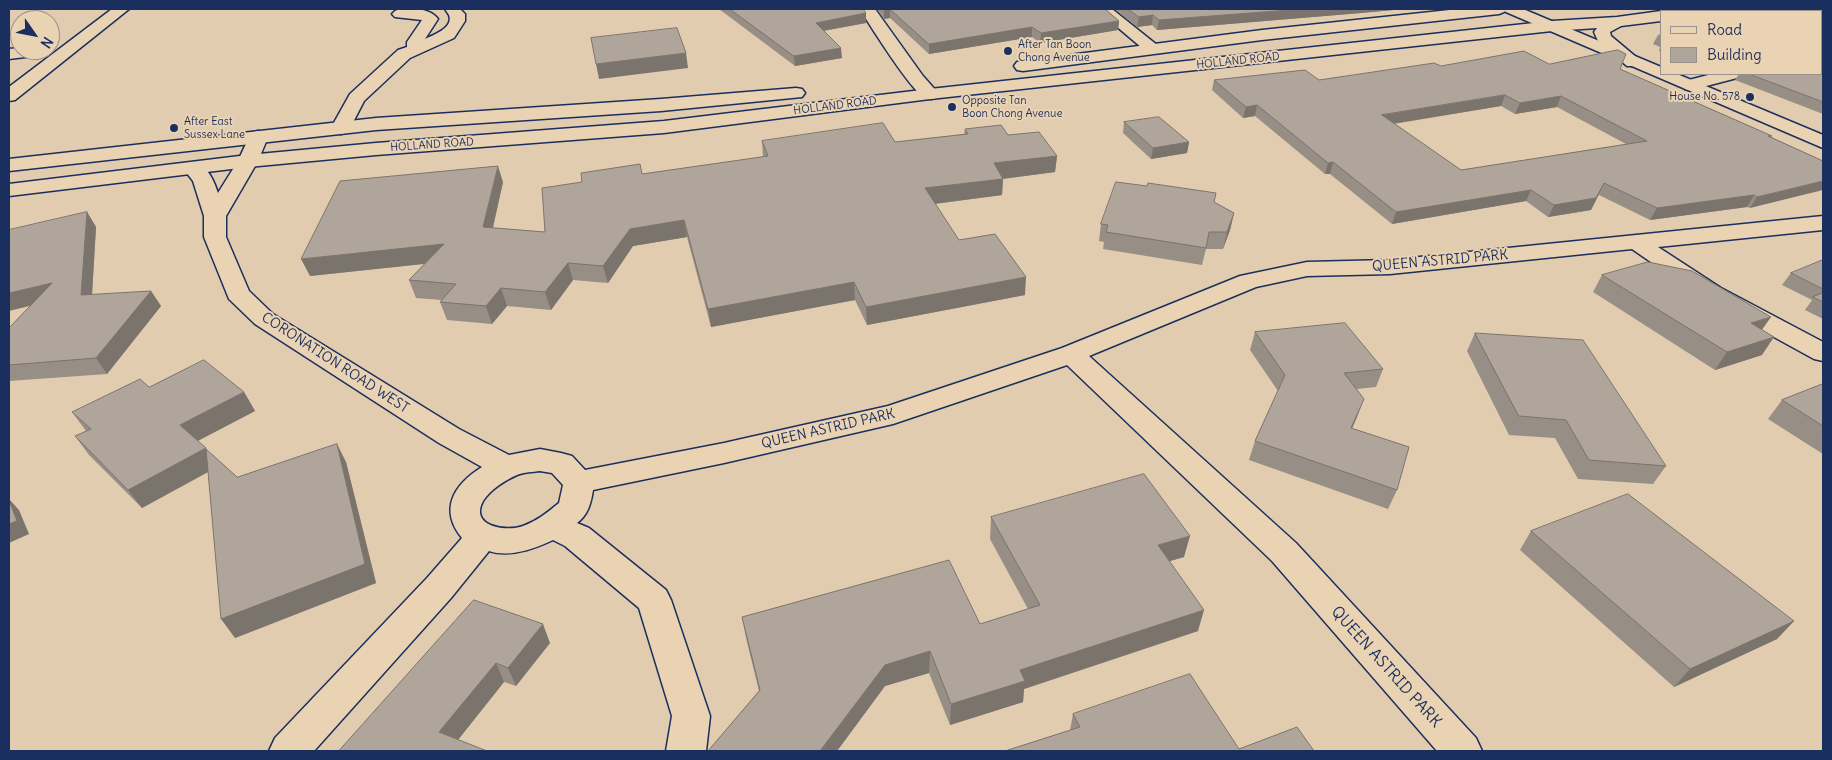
<!DOCTYPE html>
<style>
body{margin:0}
#map{position:relative;width:1832px;height:760px;overflow:hidden;background:#e2ccb0;font-family:Delius,sans-serif}
canvas{display:block}
.frame{position:absolute;inset:0;border:10px solid #1b2f5e;pointer-events:none}
.legend{position:absolute;left:1660px;top:10px;width:162px;height:65px;box-sizing:border-box;background:#ead3b3;border:1px solid #979191;margin:0;padding:6px 9px;list-style:none;font-size:15px;color:#1b2f5e}
.legend li{display:flex;align-items:center;gap:10px;height:25px}
.legend b{width:25px;border:1px solid #979191}
.north{position:absolute;left:10px;top:10px;width:50px;height:50px;box-sizing:border-box;background:#ead3b3;border:1px solid #979191;border-radius:50%;rotate:123deg;font-size:14px;font-weight:700;line-height:20px;text-align:center;color:#1b2f5e}
.north::after{content:'';display:block;margin:auto;width:18px;height:22px;background:#1b2f5e;clip-path:polygon(50% 0,100% 100%,50% 72%,0 100%)}
</style>
<div id="map">
<canvas width="1832" height="760"></canvas>
<div class="frame"></div>
<ul class="legend">
<li><b style="height:6px;background:#ead3b3"></b>Road</li>
<li><b style="height:14px;background:#b0a59b"></b>Building</li>
</ul>
<div class="north">N</div>
</div>
<script>
const ctx = document.querySelector('canvas').getContext('2d');
ctx.lineJoin = 'round';
function strokePath(path, color, width, dash) {
  ctx.strokeStyle = color;
  ctx.lineWidth = width;
  ctx.lineCap = dash ? 'butt' : 'round';
  ctx.setLineDash(dash || []);
  ctx.stroke(path);
}
function fillPath(path, color) {
  ctx.fillStyle = color;
  ctx.fill(path, 'evenodd');
}
function write(font, color, halo, rows, align = 'center') {
  ctx.font = font + ' Delius,sans-serif';
  ctx.lineWidth = 4;
  ctx.setLineDash([]);
  ctx.textBaseline = 'middle';
  ctx.strokeStyle = halo;
  ctx.fillStyle = color;
  for (const [text, x, y, turn = 0] of rows) {
    ctx.save();
    ctx.translate(x, y);
    ctx.rotate((+turn || 0) * Math.PI / 180);
    ctx.textAlign = isNaN(turn) ? turn : align;
    if (halo) ctx.strokeText(text, 0, 0);
    ctx.fillText(text, 0, 0);
    ctx.restore();
  }
}
const minor = new Path2D(`
 M 112,9 L 129,9 L 15,100 L 9,101 L 9,87 Z
 M 400,9 C 413,9 429,7 438,19 L 425,39 C 433,35 454,28 449,15 C 448,13 446,11 445,9 L 460,9 L 465,14 L 465,21 L 454,38 L 410,58 L 364,101 L 348,132 L 341,134 L 334,132 L 331,128 L 350,94 L 398,50 L 407,47 L 407,42 L 422,20 L 395,17 L 392,14 L 395,11 Z
 M 860,9 L 875,9 L 923,76 L 939,94 L 936,98 C 932,99 929,100 925,98 C 912,92 869,24 860,9 Z
 M 1096,9 L 1112,9 L 1162,49 L 1160,53 L 1148,53 Z
 M 50,47 L 52,50 L 50,54 L 9,59 L 9,49 L 20,48 L 20,50 L 50,50 Z
 M 1712,74 L 1740,74 L 1737,78 L 1691,90 L 1685,89 L 1682,85 L 1685,81 Z
 M 258,131 L 265,133 L 268,137 L 258,161 L 226,216 L 226,237 L 249,291 L 273,314 L 459,429 L 509,455 L 540,449 L 561,453 L 572,456 L 585,470 L 724,443 L 888,406 L 1062,348 L 1240,276 L 1307,262 L 1390,260 L 1823,216 L 1823,230 L 1658,247 L 1721,288 L 1823,342 L 1823,361 L 1814,359 L 1703,298 L 1632,249 L 1390,274 L 1307,276 L 1256,287 L 1089,356 L 1296,543 L 1476,738 L 1482,751 L 1437,751 L 1272,561 L 1067,365 L 893,424 L 724,463 L 593,490 C 591,503 588,515 577,523 L 589,528 L 666,590 L 671,600 L 710,716 L 706,751 L 666,751 L 672,716 L 639,608 L 565,546 L 553,540 C 534,549 510,558 489,551 L 451,598 L 314,751 L 269,751 L 275,738 L 427,578 L 462,538 C 439,510 453,485 482,467 L 439,443 L 255,324 L 229,299 L 204,237 L 204,216 L 193,181 L 183,168 L 186,164 C 205,159 213,178 218,193 L 238,161 L 251,133 ZM 540,471 L 552,473 L 563,485 L 559,503 C 548,512 537,521 523,526 C 507,532 469,527 483,501 C 490,490 505,480 517,475 C 524,472 533,472 540,471 Z`);
const secondary = new Path2D(`
 M 1503,9 L 1523,9 L 1661,67 L 1661,74 L 1677,74 L 1823,135 L 1823,148 L 1506,12 Z`);
const primary = new Path2D(`
 M 1459,9 L 1507,9 L 1504,12 L 1499,14 L 1262,40 L 1023,71 L 1017,70 L 1014,66 L 1017,62 L 1023,61 L 1262,30 Z
 M 1678,9 L 1705,9 L 1703,11 L 1677,11 Z
 M 1661,11 L 1661,21 L 1621,26 L 1610,32 L 1611,36 L 1642,62 L 1639,66 L 1627,66 L 1598,41 L 1594,32 L 1597,28 L 1552,31 L 930,99 L 664,133 L 376,155 L 248,167 L 9,196 L 9,184 L 248,155 L 376,143 L 664,121 L 930,89 L 1552,21 L 1617,17 Z
 M 796,88 L 802,89 L 805,93 L 802,97 L 661,111 L 376,130 L 9,171 L 9,159 L 376,118 L 661,99 Z`);
const wall = new Path2D(`
 M 719,9 L 863,9 L 866,13 L 866,23 L 824,31 L 842,58 L 795,66 Z
 M 877,9 L 1105,9 L 1119,21 L 1118,30 L 1040,43 L 1032,37 L 929,54 L 890,18 L 884,19 Z
 M 1115,9 L 1404,9 L 1361,13 L 1157,30 L 1152,25 L 1137,27 Z
 M 1768,9 L 1823,9 L 1823,114 L 1735,80 L 1739,74 L 1821,74 L 1821,11 L 1763,11 L 1771,10 Z
 M 1661,34 L 1661,52 L 1659,51 L 1660,47 L 1653,44 L 1658,35 Z
 M 1549,64 L 1620,69 L 1772,136 L 1771,137 L 1823,161 L 1750,208 L 1747,207 L 1650,220 L 1599,195 L 1591,210 L 1548,217 L 1526,201 L 1392,224 L 1330,174 L 1325,174 L 1255,116 L 1243,118 L 1212,90 L 1214,80 L 1319,80 L 1441,66 ZM 1501,106 L 1515,114 L 1557,107 L 1626,144 L 1461,170 L 1394,124 Z
 M 1124,122 L 1189,142 L 1187,153 L 1151,159 L 1123,133 Z
 M 965,129 L 1008,135 L 1057,156 L 1055,172 L 1003,179 L 1002,195 L 935,204 L 959,240 L 1025,295 L 867,325 L 855,300 L 711,327 L 687,237 L 633,246 L 608,283 L 573,280 L 551,310 L 507,306 L 492,324 L 447,320 L 440,302 L 442,300 L 416,298 L 409,280 L 424,264 L 310,276 L 503,182 L 493,228 L 545,232 L 642,174 L 763,157 L 762,141 L 895,142 L 964,134 Z
 M 1214,202 L 1234,213 L 1230,230 L 1223,249 L 1206,249 L 1202,265 L 1103,249 L 1104,242 L 1099,241 L 1101,224 Z
 M 87,212 L 96,227 L 92,295 L 151,291 L 161,306 L 107,374 L 9,381 L 9,328 L 30,306 Z
 M 1823,260 L 1823,319 L 1805,310 L 1812,300 L 1782,285 L 1791,273 Z
 M 1602,275 L 1762,330 L 1762,355 L 1715,370 L 1593,292 Z
 M 1255,332 L 1383,369 L 1376,387 L 1357,389 L 1357,417 L 1352,428 L 1397,490 L 1388,509 L 1249,460 L 1255,441 L 1278,391 L 1250,350 Z
 M 1475,333 L 1666,466 L 1653,484 L 1578,479 L 1555,438 L 1509,435 L 1467,351 Z
 M 1823,384 L 1823,454 L 1768,419 L 1782,400 Z
 M 149,387 L 244,392 L 255,411 L 197,441 L 237,477 L 346,462 L 376,583 L 235,638 L 208,472 L 142,508 L 89,455 L 75,436 L 86,431 L 72,412 Z
 M 991,517 L 1184,557 L 1170,561 L 1198,631 L 1024,689 L 1023,702 L 950,725 L 929,673 L 885,686 L 837,751 L 708,751 L 759,691 L 746,638 L 742,617 L 980,624 L 1028,609 L 990,539 Z
 M 1531,531 L 1794,621 L 1777,639 L 1674,687 L 1520,550 Z
 M 474,600 L 550,643 L 516,686 L 504,682 L 458,740 L 339,751 Z
 M 1073,714 L 1239,749 L 1005,751 L 1070,730 Z`);
const shadedWall = new Path2D(`
 M 890,9 L 890,18 L 884,19 L 884,10 Z
 M 1302,9 L 1404,9 L 1361,13 L 1157,30 L 1159,20 Z
 M 866,13 L 866,23 L 816,32 L 816,23 Z
 M 1153,15 L 1152,25 L 1137,27 L 1139,17 Z
 M 1119,21 L 1118,30 L 1040,43 L 1041,33 Z
 M 1032,27 L 1032,37 L 929,54 L 929,44 Z
 M 841,48 L 842,58 L 795,66 L 794,56 Z
 M 686,53 L 688,68 L 599,79 L 596,64 Z
 M 1505,95 L 1501,106 L 1378,126 L 1382,115 Z
 M 1561,96 L 1557,107 L 1515,114 L 1520,103 Z
 M 1257,105 L 1255,116 L 1243,118 L 1246,107 Z
 M 1189,142 L 1187,153 L 1151,159 L 1153,148 Z
 M 1057,156 L 1055,172 L 993,180 L 994,163 Z
 M 1333,162 L 1330,174 L 1325,174 L 1328,163 Z
 M 498,166 L 503,182 L 489,244 L 483,227 Z
 M 1003,179 L 1002,195 L 925,205 L 925,188 Z
 M 1823,181 L 1823,190 L 1750,208 L 1757,197 Z
 M 1604,183 L 1591,210 L 1548,217 L 1554,205 Z
 M 1531,190 L 1526,201 L 1392,224 L 1396,212 Z
 M 1754,195 L 1747,207 L 1650,220 L 1657,208 Z
 M 87,212 L 96,227 L 91,311 L 81,295 Z
 M 1234,213 L 1230,230 L 1223,249 L 1227,232 Z
 M 684,220 L 687,237 L 633,246 L 608,283 L 603,266 L 630,229 Z
 M 444,244 L 450,261 L 310,276 L 301,259 Z
 M 568,263 L 573,280 L 551,310 L 545,292 Z
 M 1026,277 L 1025,295 L 867,325 L 866,307 Z
 M 854,282 L 855,300 L 711,327 L 708,309 Z
 M 52,283 L 62,298 L 9,311 L 9,293 Z
 M 501,288 L 507,306 L 492,324 L 486,306 Z
 M 151,291 L 161,306 L 107,374 L 96,358 Z
 M 1771,317 L 1759,334 L 1751,323 Z
 M 1774,337 L 1762,355 L 1715,370 L 1727,352 Z
 M 244,392 L 255,411 L 192,444 L 180,425 Z
 M 1364,399 L 1357,417 L 1344,447 L 1351,428 Z
 M 337,444 L 346,462 L 376,583 L 235,638 L 221,619 Z
 M 206,448 L 217,467 L 142,508 L 128,490 Z
 M 9,499 L 19,510 L 29,534 L 9,543 Z
 M 1190,536 L 1184,557 L 1153,566 L 1158,545 Z
 M 1204,610 L 1198,631 L 1024,689 L 1023,702 L 950,725 L 951,704 L 1020,670 Z
 M 1794,621 L 1777,639 L 1674,687 L 1690,669 Z
 M 543,624 L 550,643 L 516,686 L 508,668 Z
 M 930,651 L 929,673 L 885,686 L 837,751 L 820,751 L 885,665 Z
 M 496,663 L 504,682 L 449,751 L 439,732 Z`);
const building = new Path2D(`
 M 730,9 L 863,9 L 866,13 L 816,23 L 841,48 L 794,56 Z
 M 890,9 L 1105,9 L 1119,21 L 1041,33 L 1032,27 L 929,44 Z
 M 1128,9 L 1302,9 L 1159,20 L 1153,15 L 1139,17 Z
 M 1775,9 L 1792,9 L 1800,11 L 1763,11 Z
 M 1804,9 L 1823,9 L 1823,15 L 1821,14 L 1821,11 L 1812,11 Z
 M 1821,18 L 1823,19 L 1823,102 L 1749,74 L 1821,74 Z
 M 677,28 L 686,53 L 596,64 L 591,38 Z
 M 1618,50 L 1626,54 L 1620,69 L 1772,136 L 1768,136 L 1823,161 L 1823,181 L 1757,197 L 1754,195 L 1657,208 L 1604,183 L 1596,198 L 1554,205 L 1531,190 L 1396,212 L 1333,162 L 1328,163 L 1257,105 L 1246,107 L 1214,80 L 1305,70 L 1319,80 L 1434,63 L 1441,66 L 1524,51 L 1549,64 ZM 1505,95 L 1520,103 L 1561,96 L 1647,141 L 1461,170 L 1382,115 Z
 M 1159,117 L 1189,142 L 1153,148 L 1124,122 Z
 M 883,123 L 895,142 L 968,134 L 965,129 L 1001,125 L 1008,135 L 1039,132 L 1057,156 L 994,163 L 1003,179 L 925,188 L 959,240 L 995,234 L 1026,277 L 866,307 L 854,282 L 708,309 L 684,220 L 630,229 L 603,266 L 568,263 L 545,292 L 501,288 L 486,306 L 440,302 L 456,284 L 409,280 L 444,244 L 301,259 L 340,181 L 498,166 L 483,227 L 545,232 L 542,188 L 582,182 L 581,173 L 640,164 L 642,174 L 768,156 L 762,141 Z
 M 1116,182 L 1147,186 L 1148,183 L 1216,193 L 1214,202 L 1234,213 L 1227,232 L 1209,232 L 1206,248 L 1106,232 L 1108,225 L 1101,224 Z
 M 87,212 L 81,295 L 151,291 L 96,358 L 9,365 L 9,328 L 52,283 L 9,293 L 9,230 Z
 M 1823,260 L 1823,289 L 1791,273 Z
 M 1648,262 L 1692,271 L 1771,317 L 1751,323 L 1774,337 L 1727,352 L 1602,275 Z
 M 1823,293 L 1823,302 L 1813,297 Z
 M 1345,323 L 1383,369 L 1344,373 L 1364,399 L 1351,428 L 1409,447 L 1397,490 L 1255,441 L 1285,375 L 1255,332 Z
 M 1475,333 L 1583,340 L 1666,466 L 1589,460 L 1566,420 L 1519,416 Z
 M 204,360 L 244,392 L 180,425 L 206,448 L 128,490 L 75,436 L 91,429 L 72,412 L 140,379 L 149,387 Z
 M 1823,384 L 1823,426 L 1782,400 Z
 M 337,444 L 365,564 L 221,619 L 206,449 L 237,477 Z
 M 1144,474 L 1190,536 L 1158,545 L 1204,610 L 1020,670 L 1025,681 L 951,704 L 930,651 L 885,665 L 820,751 L 708,751 L 760,690 L 742,617 L 949,560 L 980,624 L 1040,605 L 991,517 Z
 M 1628,494 L 1794,621 L 1690,669 L 1531,531 Z
 M 9,500 L 17,521 L 9,524 Z
 M 474,600 L 543,624 L 508,668 L 496,663 L 439,732 L 487,751 L 339,751 Z
 M 1190,674 L 1239,749 L 1297,727 L 1314,751 L 1005,751 L 1080,727 L 1073,714 Z`);
const markers = [
 [1008,51,5,"#1b2f5e"],
 [1750,97,5,"#1b2f5e"],
 [952,107,5,"#1b2f5e"],
 [174,128,5,"#1b2f5e"]
];
const farPoinames = [
 ["After Tan Boon",1018,45],
 ["Chong Avenue",1018,58],
 ["House No. 578",1740,97,"right"],
 ["Opposite Tan",962,101],
 ["Boon Chong Avenue",962,114],
 ["After East",184,122],
 ["Sussex Lane",184,135]
];
const farStreetnames = [
 ["HOLLAND ROAD",1238,61,-6],
 ["HOLLAND ROAD",835,106,-7],
 ["HOLLAND ROAD",432,145,-4]
];
const streetNames = [
 ["QUEEN ASTRID PARK",1440,261,-5],
 ["CORONATION ROAD WEST",335,363,33],
 ["QUEEN ASTRID PARK",828,429,-13]
];
const nearStreetnames = [
 ["QUEEN ASTRID PARK",1386,667,48]
];
strokePath(minor, '#1b2f5e', 3);
strokePath(secondary, '#1b2f5e', 3);
strokePath(primary, '#1b2f5e', 3);
fillPath(minor, '#ead3b3');
fillPath(secondary, '#ead3b3');
fillPath(primary, '#ead3b3');
fillPath(wall, '#978e85');
fillPath(shadedWall, '#7b746c');
fillPath(building, '#b0a59b');
strokePath(building, '#7b746c', 1);
for (const [x, y, r, color] of markers) {
  const dot = new Path2D();
  dot.arc(x, y, r, 0, 2 * Math.PI);
  ctx.fillStyle = color;
  ctx.fill(dot);
  strokePath(dot, '#ead3b3', 2);
}
write('11px', '#1b2f5e', '#ead3b3', farPoinames, 'left');
write('11px', '#1b2f5e', '#ead3b3', farStreetnames);
write('14px', '#1b2f5e', '#ead3b3', streetNames);
write('16px', '#1b2f5e', '#ead3b3', nearStreetnames);
</script>
